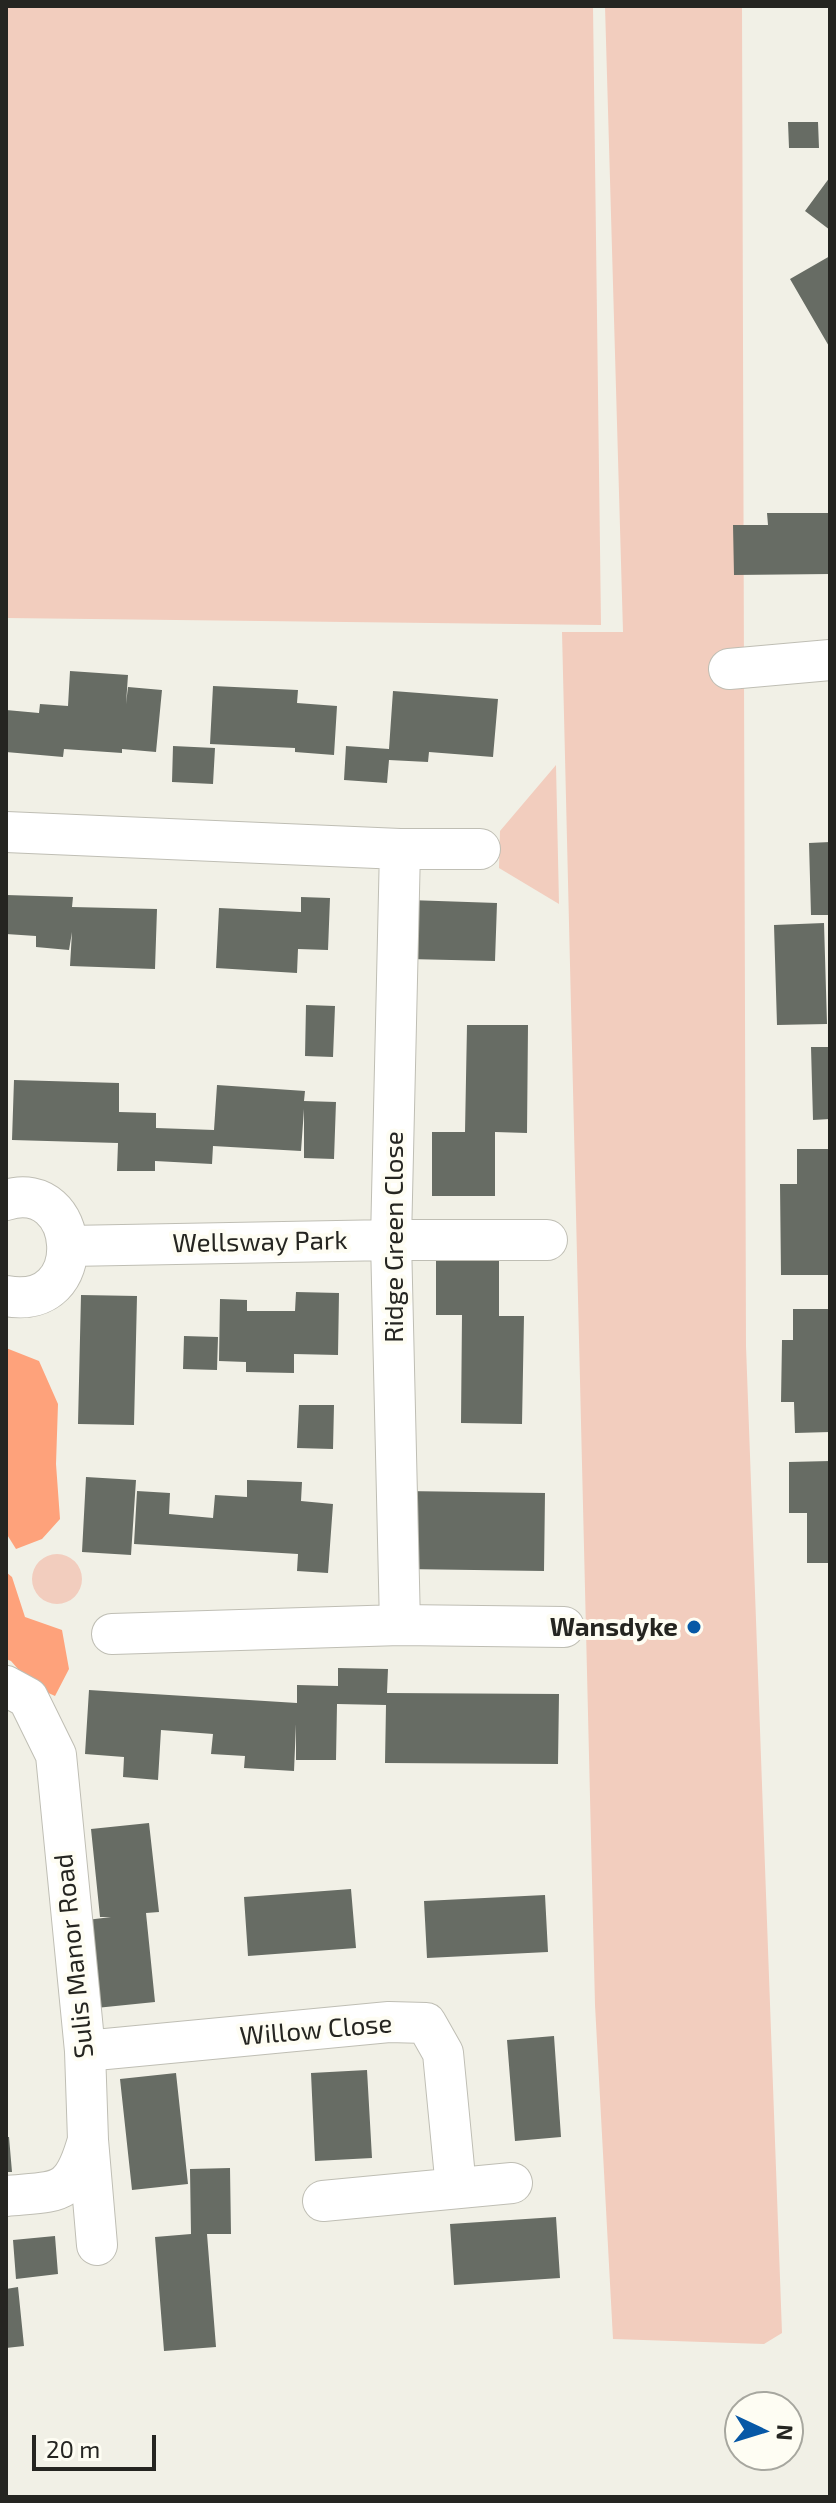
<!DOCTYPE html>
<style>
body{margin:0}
#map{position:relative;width:836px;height:2503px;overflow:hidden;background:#f1f0e6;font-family:"Exo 2",sans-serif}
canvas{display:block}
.frame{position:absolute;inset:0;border:8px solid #252521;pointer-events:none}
.north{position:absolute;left:724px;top:2391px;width:80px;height:80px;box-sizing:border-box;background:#fefdf3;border:2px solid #a7a79f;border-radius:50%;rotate:94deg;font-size:22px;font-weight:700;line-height:32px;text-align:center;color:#252521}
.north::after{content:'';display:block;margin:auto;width:28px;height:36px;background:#0758a6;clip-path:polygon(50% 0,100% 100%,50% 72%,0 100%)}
.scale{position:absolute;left:32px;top:2435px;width:124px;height:36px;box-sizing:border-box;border:4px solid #252521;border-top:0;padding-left:10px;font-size:24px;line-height:28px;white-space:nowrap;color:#252521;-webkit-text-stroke:6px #fefdf3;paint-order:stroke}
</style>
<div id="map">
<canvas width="836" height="2503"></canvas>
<div class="frame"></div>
<div class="north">N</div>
<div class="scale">20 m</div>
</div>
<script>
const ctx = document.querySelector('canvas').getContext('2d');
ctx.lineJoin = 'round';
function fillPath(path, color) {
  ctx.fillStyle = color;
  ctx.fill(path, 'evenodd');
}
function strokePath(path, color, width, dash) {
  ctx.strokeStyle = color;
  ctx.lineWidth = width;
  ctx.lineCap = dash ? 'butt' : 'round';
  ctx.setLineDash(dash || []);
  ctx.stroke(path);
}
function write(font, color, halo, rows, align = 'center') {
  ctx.font = font + ' "Exo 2",sans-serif';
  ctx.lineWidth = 8;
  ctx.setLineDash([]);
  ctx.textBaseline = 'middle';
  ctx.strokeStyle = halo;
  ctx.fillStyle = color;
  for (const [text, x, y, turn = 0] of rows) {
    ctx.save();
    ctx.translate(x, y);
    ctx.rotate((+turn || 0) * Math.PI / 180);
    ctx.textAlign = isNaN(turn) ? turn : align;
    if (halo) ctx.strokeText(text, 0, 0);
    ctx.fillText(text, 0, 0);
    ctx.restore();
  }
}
const green = new Path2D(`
 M 6,6 L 593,6 L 601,625 L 6,618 Z
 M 605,6 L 742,6 L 746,1346 L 782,2333 L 764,2344 L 613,2339 L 595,2005 L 562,632 L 623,632 Z
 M 556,765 L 559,904 L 499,868 L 500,831 Z
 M32 1579a25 25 0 1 1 50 0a25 25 0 1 1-50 0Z`);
const forest = new Path2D(`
 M 6,1348 L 39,1361 L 58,1404 L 56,1464 L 60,1519 L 42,1539 L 16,1549 L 6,1533 Z
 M 6,1572 L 12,1577 L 25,1617 L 62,1630 L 69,1669 L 55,1696 L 33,1686 L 11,1661 L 6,1659 Z`);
const building = new Path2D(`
 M 788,122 L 818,122 L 819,148 L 789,148 Z
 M 830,177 L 830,230 L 805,211 Z
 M 830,256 L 830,348 L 790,279 Z
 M 767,513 L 830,513 L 830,574 L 734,575 L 733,525 L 768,525 Z
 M 70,671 L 128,675 L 126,704 L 128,687 L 162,690 L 156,752 L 122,749 L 122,753 L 64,749 L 63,757 L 6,752 L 6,710 L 39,713 L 40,704 L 68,706 Z
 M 213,686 L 298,690 L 297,703 L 337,706 L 334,755 L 295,752 L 295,748 L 210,744 Z
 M 393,691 L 498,699 L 493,757 L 429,752 L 428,762 L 389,760 L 387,783 L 344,780 L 346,746 L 389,749 Z
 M 173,746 L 215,748 L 213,784 L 172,782 Z
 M 830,842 L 830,915 L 811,915 L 809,843 Z
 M 6,895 L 73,897 L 72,907 L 157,909 L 155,969 L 70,966 L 72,932 L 69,950 L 36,947 L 36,936 L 6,934 Z
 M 301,897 L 330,898 L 328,950 L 298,949 L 297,973 L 216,968 L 219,908 L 301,912 Z
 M 409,900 L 497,903 L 495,961 L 408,959 Z
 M 824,923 L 827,1024 L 777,1025 L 774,925 Z
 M 306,1005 L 335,1006 L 333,1057 L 305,1056 Z
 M 467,1025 L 528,1025 L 527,1133 L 495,1132 L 495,1196 L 432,1196 L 432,1132 L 465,1132 Z
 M 811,1047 L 830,1047 L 830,1119 L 813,1120 Z
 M 14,1080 L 119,1083 L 119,1112 L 156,1113 L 156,1128 L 214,1130 L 217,1085 L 305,1091 L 304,1101 L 336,1102 L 334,1159 L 304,1158 L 304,1109 L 301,1151 L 213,1146 L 212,1164 L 155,1161 L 155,1171 L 117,1171 L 118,1143 L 12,1140 Z
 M 797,1149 L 830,1149 L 830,1275 L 781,1275 L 780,1184 L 797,1184 Z
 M 436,1251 L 499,1251 L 499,1316 L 524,1316 L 522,1424 L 461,1423 L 462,1315 L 436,1315 Z
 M 296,1292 L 339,1293 L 338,1355 L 294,1354 L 294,1373 L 246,1372 L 246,1362 L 219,1361 L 220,1299 L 247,1300 L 247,1311 L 295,1311 Z
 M 81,1295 L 137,1296 L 134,1425 L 78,1424 Z
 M 793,1309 L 830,1309 L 830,1432 L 795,1433 L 794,1402 L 781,1402 L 782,1340 L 793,1340 Z
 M 184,1336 L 218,1337 L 217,1370 L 183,1369 Z
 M 299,1405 L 334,1405 L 333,1449 L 297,1448 Z
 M 830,1461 L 830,1563 L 807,1563 L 807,1513 L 789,1513 L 789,1462 Z
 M 86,1477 L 136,1480 L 131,1555 L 82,1552 Z
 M 247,1480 L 302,1482 L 301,1501 L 333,1504 L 328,1573 L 297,1571 L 298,1554 L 134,1544 L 137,1491 L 170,1493 L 169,1514 L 213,1518 L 215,1495 L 247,1497 Z
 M 404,1491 L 545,1493 L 544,1571 L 404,1569 Z
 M 338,1668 L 388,1669 L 387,1693 L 559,1694 L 558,1764 L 385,1763 L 386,1705 L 337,1704 L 336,1760 L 296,1760 L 296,1724 L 294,1771 L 244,1768 L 245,1756 L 211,1754 L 213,1734 L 161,1730 L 158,1780 L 123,1777 L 124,1757 L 85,1754 L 89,1690 L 297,1703 L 297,1685 L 338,1686 Z
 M 149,1823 L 159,1912 L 146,1913 L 155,2002 L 96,2008 L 87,1920 L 111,1917 L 100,1917 L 91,1829 Z
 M 351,1889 L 356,1948 L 248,1956 L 244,1897 Z
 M 545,1895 L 548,1952 L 427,1958 L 424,1901 Z
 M 554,2036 L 561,2137 L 515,2141 L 507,2040 Z
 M 367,2070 L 372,2158 L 315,2161 L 311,2073 Z
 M 176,2073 L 188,2184 L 132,2190 L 120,2079 Z
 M 6,2137 L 9,2137 L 12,2172 L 6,2172 Z
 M 230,2168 L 231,2234 L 207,2234 L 216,2347 L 164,2351 L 155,2237 L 191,2234 L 190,2169 Z
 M 556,2217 L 560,2278 L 454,2285 L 450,2224 Z
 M 55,2236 L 58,2274 L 16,2279 L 13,2240 Z
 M 18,2287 L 24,2346 L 6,2348 L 6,2289 Z`);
const street = new Path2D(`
 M 729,669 L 830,660
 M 6,832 L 400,849 L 480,849
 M 400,849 L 391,1240 L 400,1625
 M 6,1200 C 82,1177 93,1312 6,1296
 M 69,1246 L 391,1240 L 547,1240
 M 112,1634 L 400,1625 L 564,1627
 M 6,1686 L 28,1698 L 56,1755 L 85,2051 L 88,2140 L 97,2245
 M 85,2051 L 389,2022 L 426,2023 L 443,2053 L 456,2188
 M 6,2196 C 59,2191 72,2197 88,2140
 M 323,2201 L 512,2183`);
const markers = [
 [694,1627,8,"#0758a6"]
];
const streetNames = [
 ["Ridge Green Close",394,1237,-90],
 ["Wellsway Park",260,1242,-1],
 ["Sulis Manor Road",74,1956,-96],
 ["Willow Close",316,2030,-5]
];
const poiNames = [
 ["Wansdyke",678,1627]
];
fillPath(green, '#f2cdbe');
fillPath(forest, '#fea27b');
fillPath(building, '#676c64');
strokePath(street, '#bfbeb4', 42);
strokePath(street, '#fff', 40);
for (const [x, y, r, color] of markers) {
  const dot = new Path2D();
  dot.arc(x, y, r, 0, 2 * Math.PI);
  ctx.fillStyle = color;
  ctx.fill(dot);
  strokePath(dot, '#fefdf3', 3);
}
write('26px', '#252521', '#fefdf3', streetNames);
write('bold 26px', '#252521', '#fefdf3', poiNames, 'right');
</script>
